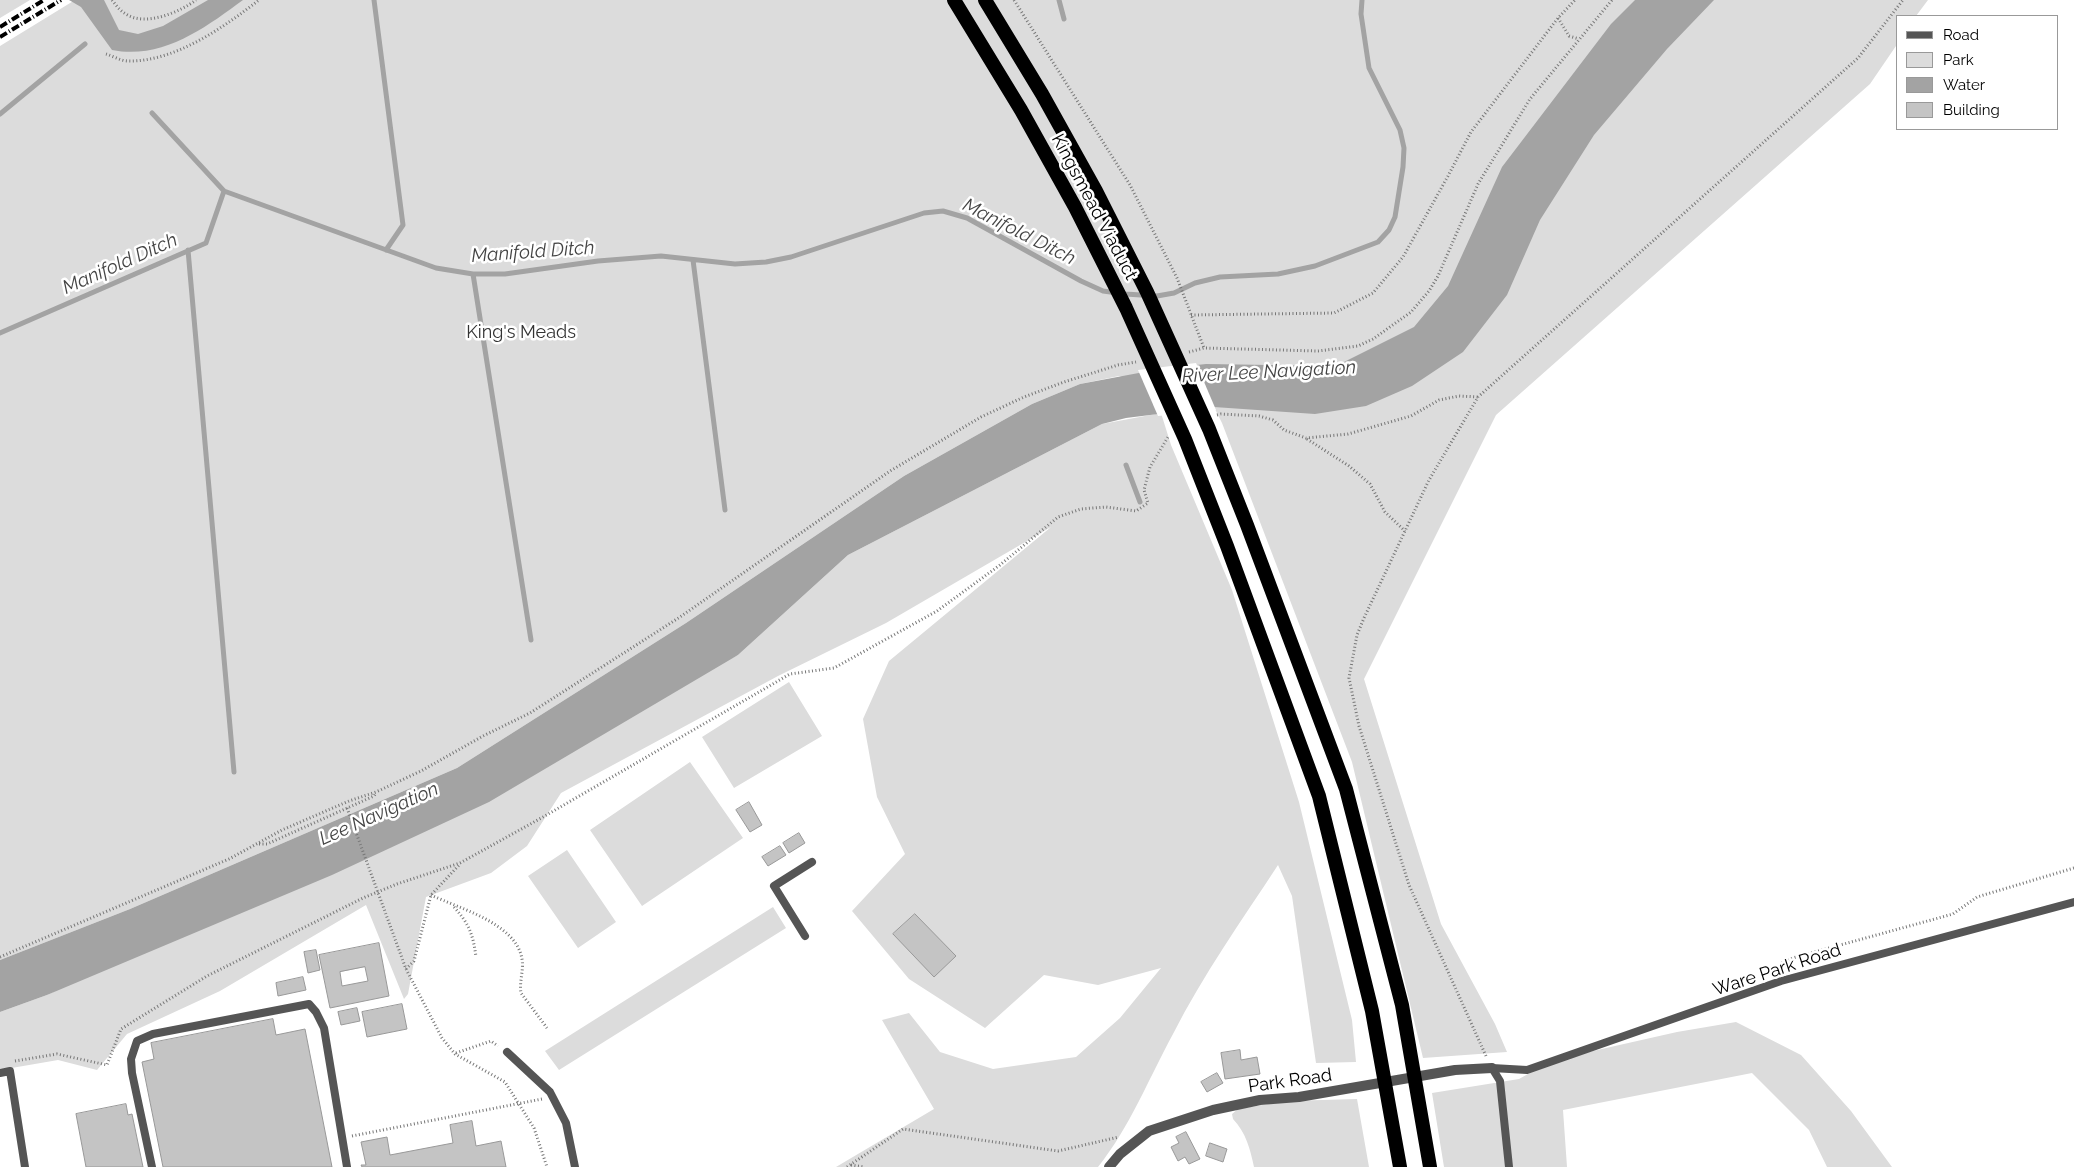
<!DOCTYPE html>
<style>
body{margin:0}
#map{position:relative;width:2074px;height:1167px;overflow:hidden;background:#fff;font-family:Raleway,sans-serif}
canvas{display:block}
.legend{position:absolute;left:1896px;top:15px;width:162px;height:115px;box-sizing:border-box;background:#fff;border:1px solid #999;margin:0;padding:6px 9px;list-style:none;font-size:15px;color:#000}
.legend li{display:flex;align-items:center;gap:10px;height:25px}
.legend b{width:25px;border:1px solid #999}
</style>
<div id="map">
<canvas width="2074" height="1167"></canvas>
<ul class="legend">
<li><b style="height:6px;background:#555"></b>Road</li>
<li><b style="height:14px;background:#dcdcdc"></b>Park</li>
<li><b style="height:14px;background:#a3a3a3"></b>Water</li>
<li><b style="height:14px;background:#c4c4c4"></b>Building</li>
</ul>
</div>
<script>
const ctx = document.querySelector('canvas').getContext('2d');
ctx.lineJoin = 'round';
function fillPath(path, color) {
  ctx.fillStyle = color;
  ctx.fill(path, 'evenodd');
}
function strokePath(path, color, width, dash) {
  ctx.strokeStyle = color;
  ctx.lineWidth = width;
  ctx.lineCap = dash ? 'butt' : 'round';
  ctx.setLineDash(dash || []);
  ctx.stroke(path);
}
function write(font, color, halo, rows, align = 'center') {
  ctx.font = font + ' Raleway,sans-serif';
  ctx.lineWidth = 5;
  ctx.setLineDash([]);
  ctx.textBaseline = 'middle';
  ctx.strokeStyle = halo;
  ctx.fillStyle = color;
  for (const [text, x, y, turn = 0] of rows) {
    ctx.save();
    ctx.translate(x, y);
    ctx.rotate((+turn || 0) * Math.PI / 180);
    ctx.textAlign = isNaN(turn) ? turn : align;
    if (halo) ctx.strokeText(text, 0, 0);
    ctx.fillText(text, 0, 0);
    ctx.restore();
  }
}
const green = new Path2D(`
 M 0,0 L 30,0 L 0,18 Z
 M 75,0 L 1928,0 L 1916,16 L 1898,16 L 1898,43 L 1870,84 L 1496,415 L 1364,679 L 1441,924 L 1495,1024 L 1507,1052 L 1423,1058 L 1352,762 L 1222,423 L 1214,407 L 1119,376 L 1080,384 L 1032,404 L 904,476 L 686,623 L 457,768 L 130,909 L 0,960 L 0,46 Z
 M 1161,413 L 1171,445 L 1232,590 L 1299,802 L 1352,1020 L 1356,1062 L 1316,1063 L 1292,896 L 1278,865 C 1242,920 1203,975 1173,1034 C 1149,1078 1130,1127 1098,1167 L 836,1167 L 934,1109 L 882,1020 L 909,1013 L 940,1052 L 993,1069 L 1076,1057 L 1120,1018 L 1161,968 L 1098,985 L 1044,975 L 985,1028 L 909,979 L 852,911 L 905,854 L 877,797 L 863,719 L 889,661 L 1051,527 L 886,623 L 778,676 L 561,793 L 527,846 L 491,873 L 426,897 L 408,994 L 404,999 L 366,905 L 220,991 L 127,1034 L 97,1070 L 58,1060 L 0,1070 L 0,1012 L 47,995 L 738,655 L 848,555 L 1102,424 Z
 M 789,682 L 822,736 L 734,788 L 702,737 Z
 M 690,762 L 743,838 L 642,906 L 590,830 Z
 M 567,850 L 616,922 L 578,948 L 528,876 Z
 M 773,907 L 786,928 L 559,1070 L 545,1051 Z
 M 1736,1022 L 1801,1055 L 1851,1111 L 1892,1167 L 1827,1167 L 1809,1130 L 1752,1073 L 1563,1110 L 1567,1167 L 1444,1167 L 1432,1093 L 1519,1079 L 1553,1060 L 1677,1032 Z
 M 1357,1099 L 1369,1167 L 1254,1167 C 1250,1148 1246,1133 1233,1119 L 1232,1114 L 1238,1109 L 1287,1101 Z`);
const water = new Path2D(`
 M 69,0 L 104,0 L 119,30 L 138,34 L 163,26 L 208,0 L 243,0 C 205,28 162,60 112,50 L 81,7 Z
 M 1635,0 L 1714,0 L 1667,49 L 1594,135 L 1540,220 L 1507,295 L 1463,352 L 1412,386 L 1366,406 L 1315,414 L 1214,407 L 1126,418 L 1102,424 L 848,555 L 738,655 L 489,802 L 332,875 L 47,995 L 0,1012 L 0,960 L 130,909 L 457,768 L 686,623 L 904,476 L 1032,404 L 1080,384 L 1160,369 L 1206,364 L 1336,366 L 1414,327 L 1448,286 L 1502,167 L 1611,24 Z`);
const pier = new Path2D(`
 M 1196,363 L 1216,410 L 1158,416 L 1138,370 Z`);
const stream = new Path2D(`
 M 374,0 L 403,225 L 386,250
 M 1059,0 L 1064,19
 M 152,113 L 224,191
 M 0,114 L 85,44
 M 188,250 L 234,772
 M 693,260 L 725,510
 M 473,274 L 531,640
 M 0,333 L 206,243 L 224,191 L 436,268 L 473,274 L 505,274 L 598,261 L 661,256 L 735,264 L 766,262 L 791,257 L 924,213 L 943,211 L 967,218 L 1081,281 L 1103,291 L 1125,294 L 1157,296 L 1174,293 L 1195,283 L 1220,277 L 1278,274 L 1315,266 L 1378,242 L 1389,230 L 1395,217 L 1403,167 L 1404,148 L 1400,130 L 1369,68 L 1361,14 L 1362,0
 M 1126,465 L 1140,502`);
const building = new Path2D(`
 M 749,802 L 762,825 L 750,832 L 736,810 Z
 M 799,833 L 805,843 L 789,853 L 783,843 Z
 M 780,846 L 786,855 L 768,866 L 762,857 Z
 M 915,914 L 956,956 L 934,977 L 893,934 Z
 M 379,943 L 389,996 L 330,1008 L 319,955 ZM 365,967 L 368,981 L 342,986 L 340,972 Z
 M 316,950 L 320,970 L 308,973 L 304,952 Z
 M 303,977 L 306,990 L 278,996 L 276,983 Z
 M 402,1004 L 407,1029 L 367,1037 L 362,1012 Z
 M 357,1008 L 360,1021 L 341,1025 L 338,1012 Z
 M 273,1019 L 276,1035 L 305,1029 L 332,1167 L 163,1167 L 142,1062 L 154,1059 L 151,1043 Z
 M 1240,1050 L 1241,1060 L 1257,1057 L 1260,1074 L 1225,1079 L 1221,1053 Z
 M 1217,1073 L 1223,1083 L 1207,1092 L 1201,1082 Z
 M 126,1104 L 128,1115 L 132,1114 L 143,1167 L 86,1167 L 76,1114 Z
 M 472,1121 L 476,1146 L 501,1141 L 506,1167 L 362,1167 L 361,1165 L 366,1165 L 361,1142 L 387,1137 L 390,1155 L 453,1143 L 450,1125 Z
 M 1186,1132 L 1200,1159 L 1189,1164 L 1185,1157 L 1178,1161 L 1171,1147 L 1179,1143 L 1176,1137 Z
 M 1210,1143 L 1227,1149 L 1223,1162 L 1206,1156 Z`);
const path = new Path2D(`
 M 112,0 C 116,5 120,11 126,14 C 145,27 180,12 196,0
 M 1014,0 L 1130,185 L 1177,278 L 1204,348
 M 1558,18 L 1569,36 L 1579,39
 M 106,54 C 113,56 121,61 128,61 C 175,62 224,27 259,0
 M 1191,315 L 1334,313 L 1373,293 L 1403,257 L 1448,176 L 1471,132 L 1558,18 L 1575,0
 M 1189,352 L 1204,348 L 1318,351 L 1358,346 L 1373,339 L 1411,312 L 1429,291 L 1438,276 L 1478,184 L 1530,99 L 1612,0
 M 1217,415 L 1221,414 L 1259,416 L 1273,420 L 1284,430 L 1306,438 L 1348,434 L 1411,416 L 1439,400 L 1459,396 L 1478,397
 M 1307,439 L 1349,466 L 1370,484 L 1385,512 L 1405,531
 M 347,808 L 406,969 L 442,1038 L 455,1054 L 505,1082 L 534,1128 L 547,1167
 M 259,844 L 267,844 L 374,796 L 376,793
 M 431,895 C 460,909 516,923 522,959 C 524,970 519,982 521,993 L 547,1028
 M 454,907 C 469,924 473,934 476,957
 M 0,957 L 229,859 L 282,830 L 349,801 L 376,792 L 421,771 L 483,736 L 530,713 L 680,617 L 890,471 L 981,417 L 1024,397 L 1064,382 L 1118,365 L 1136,362
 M 406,969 L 414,961 L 431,895 L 460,864
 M 1780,971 L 1778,965 L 1793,958 L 1953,914 L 1977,897 L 2074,868
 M 456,1053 L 491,1041 L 498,1046
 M 1486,1056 L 1409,885 L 1359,726 L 1349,678 L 1357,635 L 1364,618 L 1429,480 L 1478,397 L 1858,58 L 1903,0
 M 15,1061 L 57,1054 L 107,1065 L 121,1029 L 207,976 L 363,898 L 397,884 L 460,863 L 543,817 L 790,674 L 834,668 L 937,611 L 1000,565 L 1058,517 L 1081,509 L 1106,507 L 1136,511 L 1148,503 L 1144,490 L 1150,467 L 1168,437
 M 352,1136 L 542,1099
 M 851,1165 L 864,1167
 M 847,1167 L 903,1129 L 1058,1151 L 1119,1137`);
const service = new Path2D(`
 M 805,936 L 774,886 L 812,862
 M 507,1052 L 550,1092 L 566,1123 L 575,1167
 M 1492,1068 L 1527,1070 L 1781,981 L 2074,902
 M 1492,1068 L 1500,1081 L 1509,1167
 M 0,1073 L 10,1071 L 25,1167
 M 152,1167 L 132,1073 L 131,1059 L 137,1041 L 153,1034 L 309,1004 L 316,1012 L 324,1028 L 347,1167`);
const minor = new Path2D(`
 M 1109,1167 L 1120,1154 L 1149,1131 L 1213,1110 L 1260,1100 L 1299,1097 L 1455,1070 L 1492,1068`);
const trunk = new Path2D(`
 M 954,0 L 1021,110 L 1075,207 L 1126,308 L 1185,439 L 1227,546 L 1319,796 L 1372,1011 L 1400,1167
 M 985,0 L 1042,94 L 1096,191 L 1147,292 L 1209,429 L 1247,525 L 1346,789 L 1402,1005 L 1430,1167`);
const rail = new Path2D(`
 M 0,27 L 44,0
 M 0,37 L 61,0`);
const streetNames = [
 ["Kingsmead Viaduct",1094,207,62],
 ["Ware Park Road",1777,970,-18],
 ["Park Road",1290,1081,-8]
];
const parkNames = [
 ["King's Meads",521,333]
];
const waterNames = [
 ["Manifold Ditch",1019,232,27],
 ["Manifold Ditch",533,252,-4],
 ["Manifold Ditch",120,264,-24],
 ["River Lee Navigation",1269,372,-3],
 ["Lee Navigation",379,814,-24]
];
fillPath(green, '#dcdcdc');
fillPath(water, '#a3a3a3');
fillPath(pier, '#fff');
strokePath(stream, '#a3a3a3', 5);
fillPath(building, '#c4c4c4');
strokePath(building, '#999', 1);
strokePath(path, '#777', 3, [1, 2.5]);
strokePath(service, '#555', 8);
strokePath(minor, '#555', 10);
strokePath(trunk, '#000', 14);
strokePath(rail, '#000', 4, [8, 2.5, 1, 2.5]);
write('18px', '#000', '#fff', streetNames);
write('18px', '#333', '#fff', parkNames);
write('italic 19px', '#444', '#fff', waterNames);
</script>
